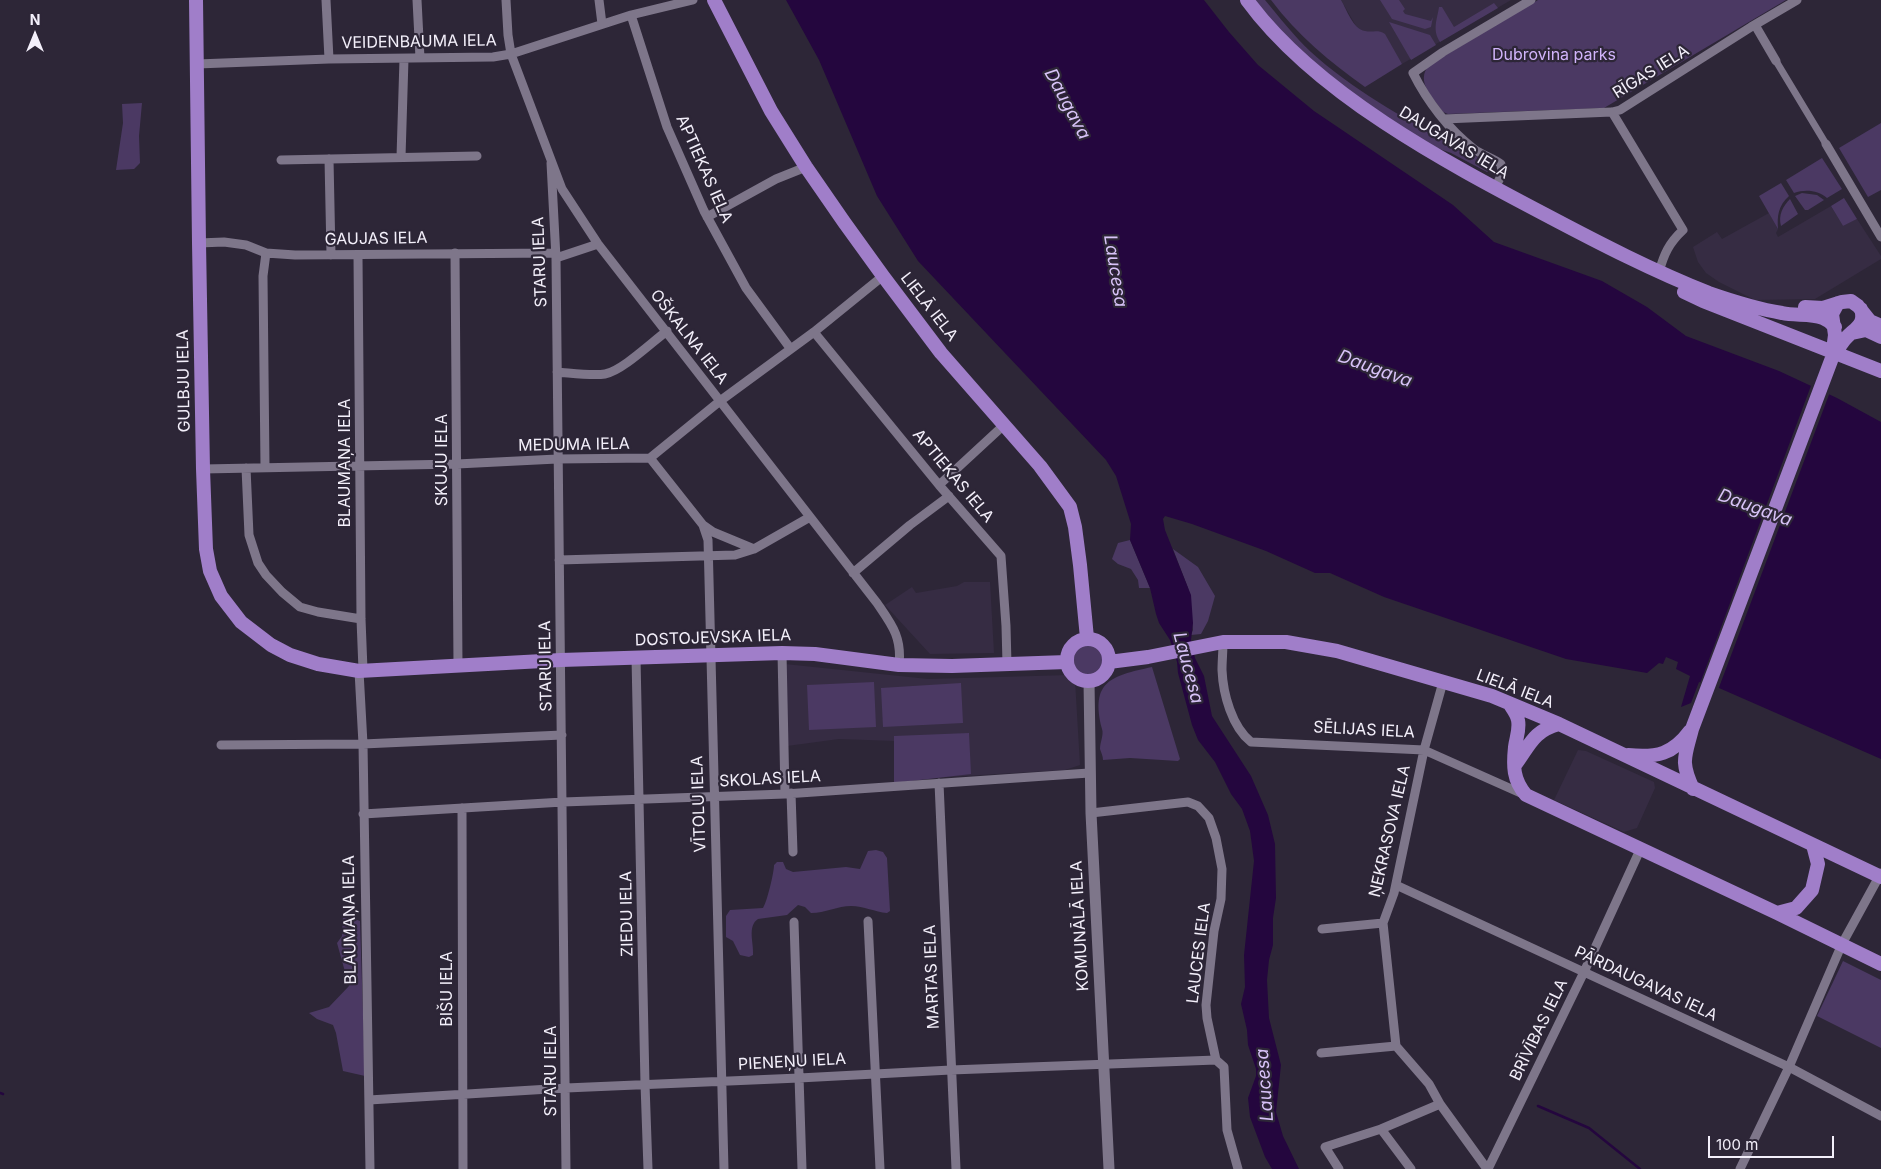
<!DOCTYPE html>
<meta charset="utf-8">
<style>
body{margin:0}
#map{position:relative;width:1881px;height:1169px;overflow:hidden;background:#2d2637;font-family:Inter,sans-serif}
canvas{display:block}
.north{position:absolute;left:10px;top:10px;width:50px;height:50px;-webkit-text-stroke:4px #2d2637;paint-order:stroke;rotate:0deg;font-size:14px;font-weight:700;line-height:20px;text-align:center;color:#f3effa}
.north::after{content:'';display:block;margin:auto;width:18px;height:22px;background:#f3effa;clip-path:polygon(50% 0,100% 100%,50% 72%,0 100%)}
.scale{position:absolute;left:1708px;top:1136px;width:126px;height:22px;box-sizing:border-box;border:2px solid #f3effa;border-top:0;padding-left:6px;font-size:15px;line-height:18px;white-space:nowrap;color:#f3effa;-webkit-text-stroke:4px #2d2637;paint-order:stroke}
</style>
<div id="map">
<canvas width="1881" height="1169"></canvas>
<div class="north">N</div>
<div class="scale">100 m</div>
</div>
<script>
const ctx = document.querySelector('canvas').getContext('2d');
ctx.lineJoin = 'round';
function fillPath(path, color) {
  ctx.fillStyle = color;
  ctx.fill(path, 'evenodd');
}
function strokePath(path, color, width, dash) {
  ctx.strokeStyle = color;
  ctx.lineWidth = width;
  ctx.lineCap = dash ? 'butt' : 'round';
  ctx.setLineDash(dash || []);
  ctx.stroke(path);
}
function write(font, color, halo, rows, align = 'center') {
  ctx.font = font + ' Inter,sans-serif';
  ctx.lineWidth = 4.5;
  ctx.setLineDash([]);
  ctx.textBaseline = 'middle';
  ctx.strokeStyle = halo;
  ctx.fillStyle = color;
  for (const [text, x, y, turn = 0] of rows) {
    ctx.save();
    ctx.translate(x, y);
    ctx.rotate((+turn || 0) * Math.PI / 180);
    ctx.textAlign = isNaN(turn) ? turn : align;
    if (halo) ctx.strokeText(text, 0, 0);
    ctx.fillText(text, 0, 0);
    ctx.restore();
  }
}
const built = new Path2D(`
 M 1341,0 L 1511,0 L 1402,64 L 1356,26 Z
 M 1831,206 L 1843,226 L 1857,219 L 1881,256 L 1881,259 L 1815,299 L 1755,300 L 1719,282 L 1706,273 L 1698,262 L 1693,247 L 1717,232 L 1722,239 L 1769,213 L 1778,229 L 1776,233 L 1778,237 Z
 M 964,582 L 990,582 L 994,653 L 930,654 L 885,605 L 912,587 L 916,593 L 957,586 Z
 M 785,664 L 928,679 L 1070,675 L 1075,680 L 1080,765 L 1065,770 L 896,780 L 895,741 L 839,739 L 787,746 Z
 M 1578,750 L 1586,751 L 1654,782 L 1655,788 L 1637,828 L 1624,832 L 1554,800 Z`);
const green = new Path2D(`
 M 1253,0 L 1265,0 C 1280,18 1294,36 1311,52 C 1349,87 1404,119 1450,142 L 1456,140 L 1466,150 L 1494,167 L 1494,172 L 1487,172 L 1451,153 L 1431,146 L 1359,99 L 1290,43 Z
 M 1271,0 L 1341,0 C 1347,10 1353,29 1365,31 C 1373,33 1377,29 1385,34 L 1402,64 L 1365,87 C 1330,62 1297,35 1271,0 Z
 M 1380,0 L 1399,0 L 1405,9 L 1403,11 L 1405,14 L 1431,21 L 1433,17 L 1431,27 L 1425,29 L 1392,19 Z
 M 1538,0 L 1786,0 L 1604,108 L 1448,114 L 1443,112 C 1433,97 1415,82 1429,65 Z
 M 1494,3 L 1498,8 L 1440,42 C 1432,30 1437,20 1439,7 L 1442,7 L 1454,27 Z
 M 1389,22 L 1430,35 L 1436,45 L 1411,60 Z
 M 142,103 L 139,136 L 140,163 L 134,169 L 116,170 L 123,123 L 122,104 Z
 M 1881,123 L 1881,190 L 1868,197 L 1839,148 Z
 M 1822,158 L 1842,189 L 1827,198 C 1818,190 1805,189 1794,193 L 1786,180 Z
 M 1781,183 L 1789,196 C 1778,206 1777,216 1778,229 L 1759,196 Z
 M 1802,193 L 1817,195 L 1824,200 L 1808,210 L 1805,210 L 1795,196 Z
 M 1844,198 L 1857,219 L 1843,226 L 1831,206 Z
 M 1790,199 L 1798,214 L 1781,226 C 1778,215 1783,206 1790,199 Z
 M 1130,540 L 1150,588 L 1139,588 L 1138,580 L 1131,569 L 1118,564 L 1112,559 L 1118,543 Z
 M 1173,549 L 1198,567 L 1215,596 L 1208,621 L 1201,634 L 1191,635 L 1193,630 L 1188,588 Z
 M1074 660a15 15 0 1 1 30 0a15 15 0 1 1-30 0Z
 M 1152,667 L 1180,759 L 1178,761 L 1130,758 L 1103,760 C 1103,756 1101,752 1100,749 C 1100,742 1104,735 1102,729 C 1090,681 1111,676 1152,667 Z
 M 874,682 L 876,727 L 809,730 L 807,685 Z
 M 961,683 L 963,723 L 883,727 L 881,688 Z
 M 969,733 L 971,774 L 894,783 L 894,736 Z
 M 876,850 L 883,852 L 887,858 L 890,911 L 887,913 C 875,912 864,906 851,906 C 838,906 825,913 811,913 L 805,907 L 798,905 L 787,915 L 758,919 C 747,926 754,943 753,955 L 749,957 L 740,955 L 733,941 L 726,937 L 726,916 L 730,910 L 763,908 C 767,902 774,873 774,865 L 777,862 L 783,862 L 786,869 L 793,872 L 846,867 L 860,869 L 868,851 Z
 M 343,915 L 360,921 L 365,1076 L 343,1071 L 336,1033 L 333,1025 L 317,1019 L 309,1013 L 329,1007 L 349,986 L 337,943 L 342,936 Z
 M 1843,961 L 1881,980 L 1881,1048 L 1817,1016 Z`);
const water = new Path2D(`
 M 786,0 L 1204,0 L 1229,32 L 1258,65 L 1314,111 L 1453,205 L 1494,242 L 1602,281 L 1647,307 L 1686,336 L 1779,371 L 1837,398 L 1881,422 L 1881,759 L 1719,688 L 1699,682 L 1691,703 L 1681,707 L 1690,676 L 1676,669 L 1678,662 L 1666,657 L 1663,664 L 1659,663 L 1647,673 L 1566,659 L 1384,597 L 1330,573 L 1315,573 L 1266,551 L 1192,524 L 1165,516 L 1163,519 L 1165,530 L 1191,595 L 1193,623 L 1191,640 L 1195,658 L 1204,676 L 1212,716 L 1251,776 L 1268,815 L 1275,844 L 1276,898 L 1273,918 L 1273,945 L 1269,960 L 1267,980 L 1269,1018 L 1281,1065 L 1276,1112 L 1283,1136 L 1299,1169 L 1272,1169 L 1265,1157 L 1250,1117 L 1248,1098 L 1256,1076 L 1256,1069 L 1248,1045 L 1247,1030 L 1241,1004 L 1245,987 L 1244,955 L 1254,861 L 1250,831 L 1242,809 L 1231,794 L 1215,762 L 1198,740 L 1192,725 L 1178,673 L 1177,662 L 1170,640 L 1159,623 L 1156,614 L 1150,588 L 1130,540 L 1131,524 L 1116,476 L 1106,460 L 918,261 L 877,196 L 819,60 Z`);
const pier = new Path2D(`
 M 1812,383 L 1830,392 L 1718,690 L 1700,685 L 1692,705 Z`);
const stream = new Path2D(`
 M 0,1093 L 3,1094
 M 1538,1106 L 1589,1128 L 1640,1169`);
const pedestrian = new Path2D(`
 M 1776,61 L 1826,144`);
const minor = new Path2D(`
 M 326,0 L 329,59
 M 417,0 L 420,58
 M 506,0 L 508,35 L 511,54 L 562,189 L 598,244 L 877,603 C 892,625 902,637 899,665
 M 599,0 L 602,24
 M 631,15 L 667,127 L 704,211 L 746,288 L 790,348
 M 1755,25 L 1776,61
 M 197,64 L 329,59 L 493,57 L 511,54 L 631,15 L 693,0
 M 1612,112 L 1683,230 C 1669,243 1664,254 1659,272
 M 1444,119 L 1612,112 L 1620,110 L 1751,27 L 1797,0
 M 1826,144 L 1881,237
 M 401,157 L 404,59
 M 329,159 L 331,255
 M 281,160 L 477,156
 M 551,163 L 556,258 L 566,1169
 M 1495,188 L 1502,174 L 1501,164 C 1493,158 1482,155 1474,149 C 1449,130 1427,101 1413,73 L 1443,52 L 1531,0
 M 707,217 L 776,179 L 806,167
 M 199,243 L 224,242 L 246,245 L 266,253 L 295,255 L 555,253
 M 455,253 L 458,666
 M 358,256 L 361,619 L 363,670
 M 556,258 L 598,244
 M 814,332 L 939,485 L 1001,556 L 1006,626 L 1007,664
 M 557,372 C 571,373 592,376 605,374 C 622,371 652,342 667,331
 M 650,458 L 703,525 L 708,540 L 724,1169
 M 265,467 L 263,276 L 266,253
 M 246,468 L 249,535 L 258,563 L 266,575 L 282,592 L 300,607 L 318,612 L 361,619
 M 203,469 L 457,464 L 557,459 L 650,458 L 720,401 L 814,332 L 883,276
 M 939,485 L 1004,425
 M 703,525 L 713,532 L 754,549
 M 559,560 L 735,555 L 754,549 L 810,517
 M 853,573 L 910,525 L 949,496
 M 1223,642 C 1223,652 1222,661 1222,670 C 1223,694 1232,727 1251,742 L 1424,750 L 1525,795
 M 782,653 L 785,794
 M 636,658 L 645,1084 L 648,1169
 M 359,671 L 363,744 L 370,1169
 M 1443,682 L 1424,750 L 1394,893 L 1383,923 L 1396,1046 L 1429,1084 L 1440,1104 L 1487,1169
 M 221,745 L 363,744 L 562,735
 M 939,783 L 956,1169
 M 791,793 L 793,852
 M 462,808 L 463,1169
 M 1091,813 L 1188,802 L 1198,806 L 1209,818 L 1216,838 L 1222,869 L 1221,899 L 1214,931 L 1206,1005 L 1207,1018 L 1216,1060 L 1224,1067 L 1227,1130 L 1238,1169
 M 363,814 L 563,802 L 785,794 L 1089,773
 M 1396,885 L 1789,1067 L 1881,1116
 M 868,921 L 880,1169
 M 794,922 L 802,1169
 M 1322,929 L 1383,923
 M 1321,1053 L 1396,1046
 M 369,1100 L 566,1088 L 799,1078 L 951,1070 L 1216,1060
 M 1381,1129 L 1411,1169
 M 1339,1169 L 1325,1147 L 1381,1129 L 1440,1104
 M 1488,1169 L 1584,972 L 1640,850
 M 1740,1169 L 1789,1067 L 1842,944 L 1881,873`);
const tertiary = new Path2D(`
 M 1089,681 L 1091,813 L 1109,1169`);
const primary = new Path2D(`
 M 196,0 L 199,243 L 203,469 L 206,549 L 210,571 L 221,596 L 241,622 L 271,645 L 290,655 L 318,664 L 359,671 L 561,660 L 782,653 L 815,654 L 899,665 L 952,666 L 1067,662
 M 714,0 L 771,111 L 806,167 L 844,222 L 883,276 L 941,353 L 1040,466 L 1070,507 L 1075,527 L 1080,565 L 1087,638
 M 1247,0 C 1315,93 1445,162 1546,215 C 1599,243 1653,271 1709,293 C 1732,301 1758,309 1782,313 C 1795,316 1811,313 1823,318 C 1828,320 1832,323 1835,327
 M 1684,292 L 1703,301 L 1881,371
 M 1805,307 L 1823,308 L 1842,302 L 1851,301 L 1858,306 L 1870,321 L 1881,326
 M 1852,333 L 1866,330 L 1881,337
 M 1834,355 C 1838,350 1841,343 1846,338 C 1855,328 1866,325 1861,309
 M1067 660a21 21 0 1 1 42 0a21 21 0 1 1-42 0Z
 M 1109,662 L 1148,657 L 1223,642 L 1286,642 L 1337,651 L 1492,696 L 1559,724 L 1881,877
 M 1509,703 C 1512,708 1517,714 1518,720 C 1520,730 1516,738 1515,747 C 1513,766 1513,780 1526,795 L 1777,913 L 1881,964
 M 1628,755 C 1657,758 1673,754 1690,731
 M 1515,765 C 1530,745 1533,731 1559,724
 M 1693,789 C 1680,761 1685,757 1692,729 L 1832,358 L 1835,335 L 1832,314 L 1838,303
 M 1777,913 L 1796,908 L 1812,890 L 1818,864 L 1813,845`);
const streetNames = [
 ["VEIDENBAUMA IELA",419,42,-1],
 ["RĪGAS IELA",1651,72,-32],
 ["DAUGAVAS IELA",1454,143,31],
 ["APTIEKAS IELA",704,169,66],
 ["GAUJAS IELA",376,239,-1],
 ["STARU IELA",540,262,-92],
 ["LIELĀ IELA",929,307,52],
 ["OŠKALNA IELA",689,337,52],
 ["GULBJU IELA",184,381,-91],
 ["MEDUMA IELA",574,445,-1],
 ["SKUJU IELA",442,460,-90],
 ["BLAUMAŅA IELA",345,463,-90],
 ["APTIEKAS IELA",953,476,50],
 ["DOSTOJEVSKA IELA",713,638,-2],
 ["STARU IELA",546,666,-91],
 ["LIELĀ IELA",1515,689,21],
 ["SĒLIJAS IELA",1364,730,3],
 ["SKOLAS IELA",770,779,-3],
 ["VĪTOLU IELA",699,804,-92],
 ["ŅEKRASOVA IELA",1390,831,-77],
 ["ZIEDU IELA",627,914,-91],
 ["BLAUMAŅA IELA",350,920,-91],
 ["KOMUNĀLĀ IELA",1080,926,-93],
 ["LAUCES IELA",1199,953,-83],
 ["MARTAS IELA",932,977,-92],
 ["PĀRDAUGAVAS IELA",1646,984,25],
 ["BIŠU IELA",447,989,-90],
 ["BRĪVĪBAS IELA",1539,1030,-64],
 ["PIENEŅU IELA",792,1062,-3],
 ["STARU IELA",551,1071,-90]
];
const parkNames = [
 ["Dubrovina parks",1554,55]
];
const waterNames = [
 ["Daugava",1067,104,62],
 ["Laucesa",1115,271,81],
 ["Daugava",1375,369,20],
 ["Daugava",1755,508,20],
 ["Laucesa",1188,668,75],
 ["Laucesa",1265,1085,-94]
];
fillPath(built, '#362c43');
fillPath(green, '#4b3963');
fillPath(water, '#24063e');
fillPath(pier, '#2d2637');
strokePath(stream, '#24063e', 2.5);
strokePath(pedestrian, '#7e768a', 7);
strokePath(minor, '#7e768a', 9);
strokePath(tertiary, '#7e768a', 11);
strokePath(primary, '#a07ec9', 14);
write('16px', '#f3effa', '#2d2637', streetNames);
write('16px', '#d1b4fb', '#2d2637', parkNames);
write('italic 18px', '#d8c3f8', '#2d2637', waterNames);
</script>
